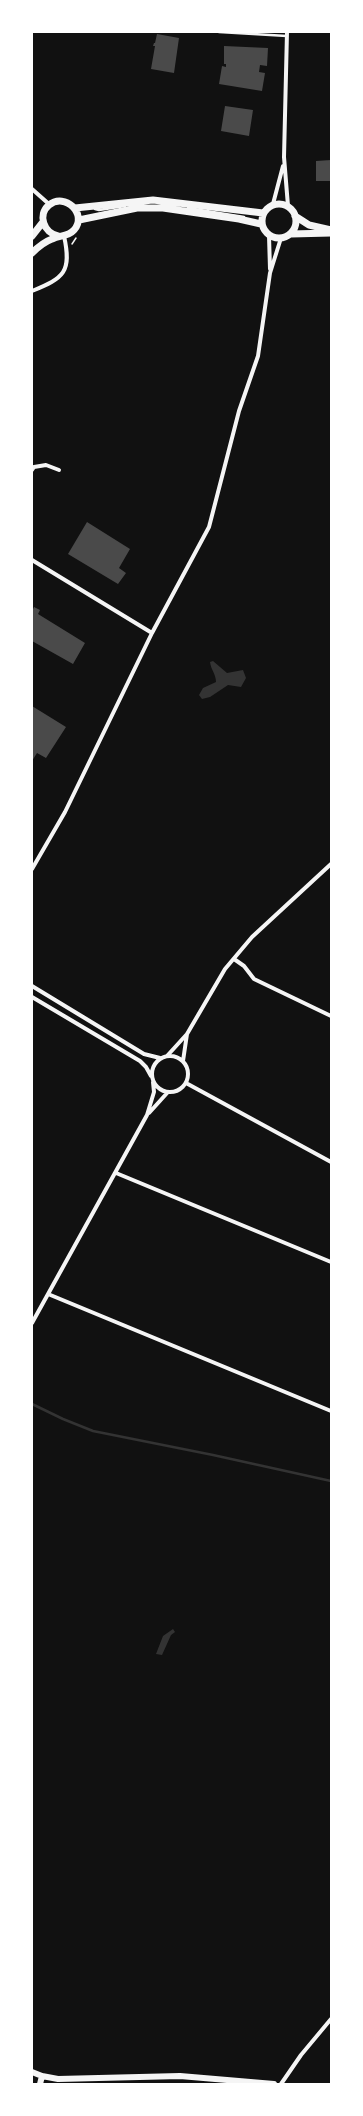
<!DOCTYPE html>
<style>
body{margin:0}
#map{position:relative;width:363px;height:2116px;overflow:hidden;background:#111;font-family:Karla,sans-serif}
canvas{display:block}
.frame{position:absolute;inset:0;border:33px solid #fff;pointer-events:none}
</style>
<div id="map">
<canvas width="363" height="2116"></canvas>
<div class="frame"></div>
</div>
<script>
const ctx = document.querySelector('canvas').getContext('2d');
ctx.lineJoin = 'round';
function fillPath(path, color) {
  ctx.fillStyle = color;
  ctx.fill(path, 'evenodd');
}
function strokePath(path, color, width, dash) {
  ctx.strokeStyle = color;
  ctx.lineWidth = width;
  ctx.lineCap = dash ? 'butt' : 'round';
  ctx.setLineDash(dash || []);
  ctx.stroke(path);
}
const water = new Path2D(`
 M 213,661 L 227,673 L 243,670 L 246,678 L 241,687 L 228,685 L 210,697 L 202,699 L 199,695 L 203,688 L 216,682 C 216,674 211,670 210,662 Z
 M 173,1629 L 175,1632 L 171,1635 L 162,1655 L 156,1654 L 163,1636 Z`);
const stream = new Path2D(`
 M 32,1404 L 63,1419 L 93,1431 L 213,1455 L 331,1481`);
const building = new Path2D(`
 M 157,34 L 179,38 L 174,73 L 151,69 L 155,46 L 153,46 L 154,43 L 155,43 Z
 M 224,46 L 268,48 L 267,66 L 260,65 L 259,72 L 265,73 L 262,91 L 219,84 L 222,66 L 226,67 L 226,64 L 224,64 Z
 M 225,106 L 253,110 L 249,136 L 221,131 Z
 M 331,160 L 331,181 L 316,181 L 316,161 Z
 M 87,522 L 130,549 L 119,568 L 126,573 L 118,584 L 68,554 Z
 M 34,607 L 40,610 L 38,614 L 85,643 L 73,664 L 32,641 L 32,611 Z
 M 32,706 L 66,727 L 46,758 L 37,753 L 32,761 Z`);
const path = new Path2D(`
 M 72,244 L 76,238`);
const service = new Path2D(`
 M 219,32 L 287,36
 M 188,208 L 244,217
 M 95,209 L 99,210 L 125,206`);
const minor = new Path2D(`
 M 287,32 L 284,157 L 288,206
 M 32,189 L 50,205
 M 273,204 L 283,166
 M 269,236 L 270,269
 M 32,291 C 64,278 72,272 64,236
 M 32,470 L 34,467 L 46,465 L 59,470
 M 32,560 L 152,633
 M 32,869 L 65,812 L 152,633 L 209,527 L 239,411 L 258,356 L 270,273 L 281,238
 M 234,959 L 244,966 L 254,979 L 331,1016
 M 32,986 L 144,1054 L 160,1058
 M 32,997 L 140,1061 L 146,1067 L 151,1076
 M 187,1034 L 225,969 L 252,937 L 331,864
 M152 1074a18 18 0 1 1 36 0a18 18 0 1 1-36 0Z
 M 167,1056 L 187,1034 L 183,1061
 M 186,1083 L 331,1162
 M 149,1113 L 168,1092
 M 116,1173 L 331,1262
 M 48,1294 L 331,1411
 M 32,1323 L 147,1115 L 154,1092 L 153,1082
 M 281,2084 L 301,2055 L 331,2019`);
const tertiary = new Path2D(`
 M 32,2072 L 42,2076 L 58,2079 L 180,2076 L 274,2084
 M 40,2084 L 42,2076`);
const secondary = new Path2D(`
 M262 221a17 17 0 1 1 34 0a17 17 0 1 1-34 0Z
 M 75,208 L 153,200 L 263,213
 M 295,216 L 309,225 L 331,230
 M 79,220 L 137,208 L 163,208 L 239,219 L 261,224
 M 291,234 L 331,233
 M 32,236 L 43,222
 M 32,253 C 38,247 44,242 52,239 C 60,235 68,237 74,230 C 88,214 65,192 49,205 C 37,215 44,233 58,236`);
fillPath(water, '#333');
strokePath(stream, '#333', 2.5);
fillPath(building, '#4a4a4a');
strokePath(path, '#f5f5f5', 1.5);
strokePath(service, '#f5f5f5', 2.5);
strokePath(minor, '#f5f5f5', 4);
strokePath(tertiary, '#f5f5f5', 6);
strokePath(secondary, '#f5f5f5', 7);
</script>
